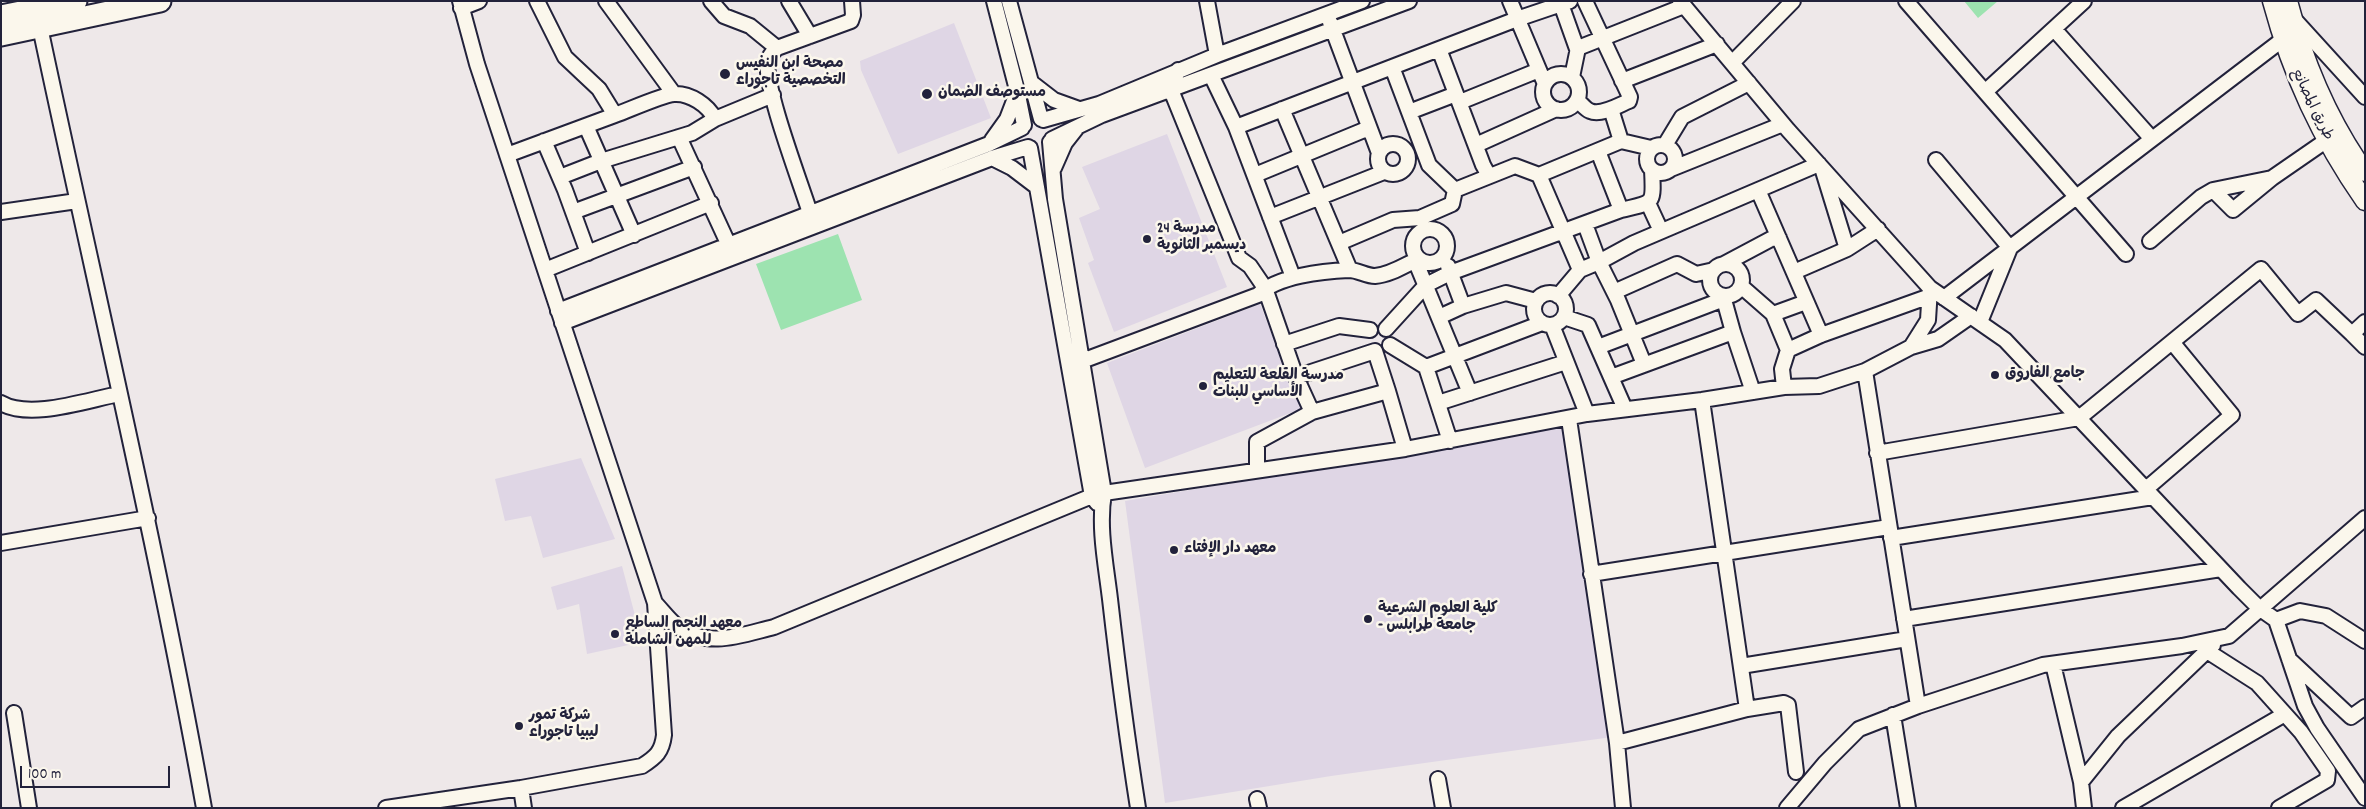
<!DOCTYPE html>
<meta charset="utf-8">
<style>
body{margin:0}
#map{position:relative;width:2366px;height:809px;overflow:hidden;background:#eee8e9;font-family:Dekko,sans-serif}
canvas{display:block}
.frame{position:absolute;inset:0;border:2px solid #22223b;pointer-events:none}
.scale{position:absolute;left:20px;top:766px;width:150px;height:22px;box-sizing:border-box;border:2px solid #22223b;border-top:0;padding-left:6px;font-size:15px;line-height:18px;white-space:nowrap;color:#22223b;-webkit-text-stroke:4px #fbf7ec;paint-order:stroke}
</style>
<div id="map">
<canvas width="2366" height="809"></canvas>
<div class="frame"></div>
<div class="scale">100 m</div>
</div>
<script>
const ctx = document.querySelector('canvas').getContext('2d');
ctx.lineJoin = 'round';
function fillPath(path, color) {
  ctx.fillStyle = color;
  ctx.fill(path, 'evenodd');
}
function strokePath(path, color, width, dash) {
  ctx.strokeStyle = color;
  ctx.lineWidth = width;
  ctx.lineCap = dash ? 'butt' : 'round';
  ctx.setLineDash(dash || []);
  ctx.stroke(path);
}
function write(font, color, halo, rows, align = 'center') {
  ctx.font = font + ' Dekko,"Playpen Sans Arabic",sans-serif';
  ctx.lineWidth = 5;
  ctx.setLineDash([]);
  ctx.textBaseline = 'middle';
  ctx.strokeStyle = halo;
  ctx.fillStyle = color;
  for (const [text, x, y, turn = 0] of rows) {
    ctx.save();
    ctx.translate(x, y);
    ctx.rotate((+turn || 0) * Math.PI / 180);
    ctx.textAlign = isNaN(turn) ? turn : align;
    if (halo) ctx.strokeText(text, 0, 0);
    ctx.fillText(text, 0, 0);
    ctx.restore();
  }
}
const built = new Path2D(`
 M 954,23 L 991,118 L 898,154 L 861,70 L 860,61 Z
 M 1167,134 L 1227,287 L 1114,332 L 1088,263 L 1094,260 L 1079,218 L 1100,209 L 1082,167 Z
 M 1260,304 L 1301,409 L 1145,468 L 1107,363 Z
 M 1566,426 L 1612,737 L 1331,776 L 1165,803 L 1125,501 Z
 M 581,458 L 615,539 L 543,558 L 531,516 L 505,521 L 495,479 Z
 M 622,566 L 642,642 L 587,654 L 579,604 L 557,610 L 551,587 Z`);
const green = new Path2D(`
 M 1964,1 L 1998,1 L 1978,18 Z
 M 838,234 L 862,300 L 781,330 L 756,264 Z`);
const minor = new Path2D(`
 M 460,1 L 477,64 L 655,603 C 662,610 669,620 677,626 C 708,649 741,635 774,627 L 1092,496 L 1104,493 L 1405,449 L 1587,414 L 1702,400 L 1784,387 L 1819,386 L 1865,371 L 1911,347 L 1928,320 L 1930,288
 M 537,1 L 565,57 L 599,89 L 615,115 C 629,110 662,95 674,94 C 690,93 708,105 715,119
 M 606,1 L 674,94
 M 711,1 L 724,16 L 750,26 L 777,48
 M 789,1 L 810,36
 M 994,1 L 1017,90 L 1024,125
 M 1009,1 L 1041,119
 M 1207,1 L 1217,55
 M 1510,1 L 1545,84
 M 1680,1 L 1788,130 L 1930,288 L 2005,340 L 2239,588 L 2259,608 L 2276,620 L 2305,706 L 2317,728 L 2365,798
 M 1906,1 L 2126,254
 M 1561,4 L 1577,49
 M 461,8 L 479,1
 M 2294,19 L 2365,97
 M 1330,22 L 1379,153
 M 40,27 C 95,287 157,546 204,808
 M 2054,29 L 2152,139
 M 1439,49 L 1483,165 L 1489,176
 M 1732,63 L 1793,1
 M 1392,67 L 1429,165 L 1455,190
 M 1178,70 L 1171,90 L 1239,258 L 1250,266 L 1265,288 L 1296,377 L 1312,412 L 1257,442 L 1257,470
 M1543 92a18 18 0 1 1 36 0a18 18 0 1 1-36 0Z
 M 1211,75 L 1236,127 L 1517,19 L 1570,1
 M 1572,77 L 1578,48 L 1684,6
 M 1622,81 L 1717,44
 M 1032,83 L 1054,100 L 1079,109
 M 1986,91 L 2084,1
 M 1577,100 C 1581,103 1585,109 1590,111 C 1601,116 1619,105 1629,101 L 1630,97 L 1585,1
 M 1460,102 L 1539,70
 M 1282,109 L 1350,270
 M 1611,109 L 1621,141
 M 1409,112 L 1456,94
 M 1043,120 L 1099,104 L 1217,55 L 1362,1
 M 586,126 L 634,235
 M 1236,127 L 1293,277
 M 679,137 L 732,252
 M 1052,139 L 1102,115 L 1409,1
 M 992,140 L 1007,119 L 1017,93
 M 544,141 L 565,190 L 588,253
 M 1050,142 L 1055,199 L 1104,493 C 1098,527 1106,565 1110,599 C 1118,669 1127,738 1138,808
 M1378 159a15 15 0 1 1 30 0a15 15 0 1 1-30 0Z
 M1647 159a14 14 0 1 1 28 0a14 14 0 1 1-28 0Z
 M 1476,145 L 1556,109
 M 1665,145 L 1682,117 L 1749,83
 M 1030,148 L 1092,496 L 1097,503
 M 1598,151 L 1621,210
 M 507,155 L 615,115
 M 992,158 L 1012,168 L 1037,187
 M 1936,160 L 2010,248 L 1980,322
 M 1054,168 L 1065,143 L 1076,129
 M 1671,169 L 1783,124
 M 1823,171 L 1847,249
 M 1255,175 L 1369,128
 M 1539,175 L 1580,270
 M 560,177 L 601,161 L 692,133 L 715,119 L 773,95
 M 1455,190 L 1515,166 L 1539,175 L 1621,141 L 1651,148
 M 1758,190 L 1821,335
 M 2213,190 L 2233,210 L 2272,178
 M 1648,203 L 1661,231
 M 1,212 L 77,201
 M 573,212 L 694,167
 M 810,213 C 801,184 763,85 768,61 C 769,55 773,52 777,48 L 851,21 L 853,15 L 852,1
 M 1270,217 L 1384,172
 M1413 246a17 17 0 1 1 34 0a17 17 0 1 1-34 0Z
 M 2150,241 L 2201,197 L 2213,190 L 2272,178 L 2327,140
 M 1339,243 L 1393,220 L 1420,218 L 1452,204 L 1455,190
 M 1415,260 L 1470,393
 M 1724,264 L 1771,239 L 1779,238
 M1710 280a16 16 0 1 1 32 0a16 16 0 1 1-32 0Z
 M 545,270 L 711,203
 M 1794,272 L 1847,249 L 1878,229
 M 1741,286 L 1773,314 L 1788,350
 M 1614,292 L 1677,264 L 1696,274 L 1714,270
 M1534 309a16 16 0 1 1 32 0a16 16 0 1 1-32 0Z
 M 1558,296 L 1580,270 L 1599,262 L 1585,224
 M 1723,296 L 1733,332
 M 1944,298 L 2282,40
 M 1463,306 L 1506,293 L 1536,301
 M 558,311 L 989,144 L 1022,128
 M 1773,314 L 1806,302
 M 1439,317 L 1463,306 L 1448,266
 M 1564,317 L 1588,325 L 1625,409
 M 562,323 L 992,158 L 1028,147
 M 1552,325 L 1587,414
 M 1386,329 L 1426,285 L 1450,273 L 1621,210 C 1654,202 1654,206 1652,170
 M 2352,334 L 2365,347
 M 1284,344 L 1339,326 L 1370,330
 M 1390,345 L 1426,367 L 1450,441
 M 1598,347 L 1724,299
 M 1911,347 L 1938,339 L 1971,316
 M 1082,361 L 1258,295 C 1277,276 1323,271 1349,270 C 1358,270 1366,276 1375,276 C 1390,275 1405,265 1418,259
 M 1644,364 L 1618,300 L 1599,262 L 1634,243 L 1819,164
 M 1426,367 L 1542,323
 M 1865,371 L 1918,706
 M 1296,377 L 1375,351 L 1388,391
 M 1611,377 L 1733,332 L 1753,392
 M 1784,387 L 1782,369 L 1788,350 L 1821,335 L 1930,296
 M 1,403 C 30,420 87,400 119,394
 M 1438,403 L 1566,362
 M 1312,412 L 1388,391 L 1405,449
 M 1569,419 L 1617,743 L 1623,808
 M 1877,453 L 2079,418 L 2261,269 L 2298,314 L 2316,300 L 2352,334 L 2365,322
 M 2146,489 L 2232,415 L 2172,342
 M 1891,538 L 2153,497
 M 1,543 L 148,518
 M 1591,574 L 1889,527
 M 1904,619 L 2221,569
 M 2276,620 L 2300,611 L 2326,616 L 2365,641
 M 2207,651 L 2257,683 L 2301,732 L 2328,771 L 2327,780 L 2279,808
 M 2289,659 L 2351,717 L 2365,707
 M 2053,664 L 2081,782
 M 1741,666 L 1907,639
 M 1747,709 L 1784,703 L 1788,705 L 1796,772
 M 14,713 L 29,808
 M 1893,715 L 1908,808
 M 1617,743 L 1747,709 L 1702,400
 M 1438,779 L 1443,808
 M 521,788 L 524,808
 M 1257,799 L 1259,808
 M 386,808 L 521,788 L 642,766 C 656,757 662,752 664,735 L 655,603
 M 1787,808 L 1825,763 L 1859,729 L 1918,706 L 2043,665 L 2182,646 L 2229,636 L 2365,518
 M 2084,808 L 2081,782 L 2118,736 L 2213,645
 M 2123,808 L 2285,714`);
const major = new Path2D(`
 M 2272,1 C 2292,75 2321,138 2365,201
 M 2288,1 C 2304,63 2328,120 2365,172`);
const highway = new Path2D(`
 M 1,16 L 76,1
 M 1,35 L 160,1`);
const markers = [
 [725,74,6,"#22223b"],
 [927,94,6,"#22223b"],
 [1147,239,5,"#22223b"],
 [1995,375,5,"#22223b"],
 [1203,386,5,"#22223b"],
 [1174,550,5,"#22223b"],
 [1368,619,5,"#22223b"],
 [615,634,5,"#22223b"],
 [519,726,5,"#22223b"]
];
const poiNames = [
 ["مصحة ابن النفيس",736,65],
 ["التخصصية تاجوراء",736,82],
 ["مستوصف الضمان",938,94],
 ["مدرسة 24",1157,230],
 ["ديسمبر الثانوية",1157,247],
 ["جامع الفاروق",2005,375],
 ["مدرسة القلعة للتعليم",1213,377],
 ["الأساسي للبنات",1213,394],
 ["معهد دار الإفتاء",1184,550],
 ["كلية العلوم الشرعية",1378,610],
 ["- جامعة طرابلس",1378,627],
 ["معهد النجم الساطع",625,625],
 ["للمهن الشاملة",625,642],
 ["شركة تمور",529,717],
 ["ليبيا تاجوراء",529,734]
];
const streetNames = [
 ["طريق المصانع",2311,105,64]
];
fillPath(built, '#dfd6e5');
fillPath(green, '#9de3b0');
strokePath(minor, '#22223b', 18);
strokePath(major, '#22223b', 21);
strokePath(highway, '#22223b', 25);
strokePath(minor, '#fbf7ec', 14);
strokePath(major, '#fbf7ec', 18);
strokePath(highway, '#fbf7ec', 21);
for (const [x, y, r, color] of markers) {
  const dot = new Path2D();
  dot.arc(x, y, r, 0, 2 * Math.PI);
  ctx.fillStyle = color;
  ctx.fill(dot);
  strokePath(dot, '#fbf7ec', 2);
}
write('bold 15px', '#22223b', '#fbf7ec', poiNames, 'left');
write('15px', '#22223b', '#fbf7ec', streetNames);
</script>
